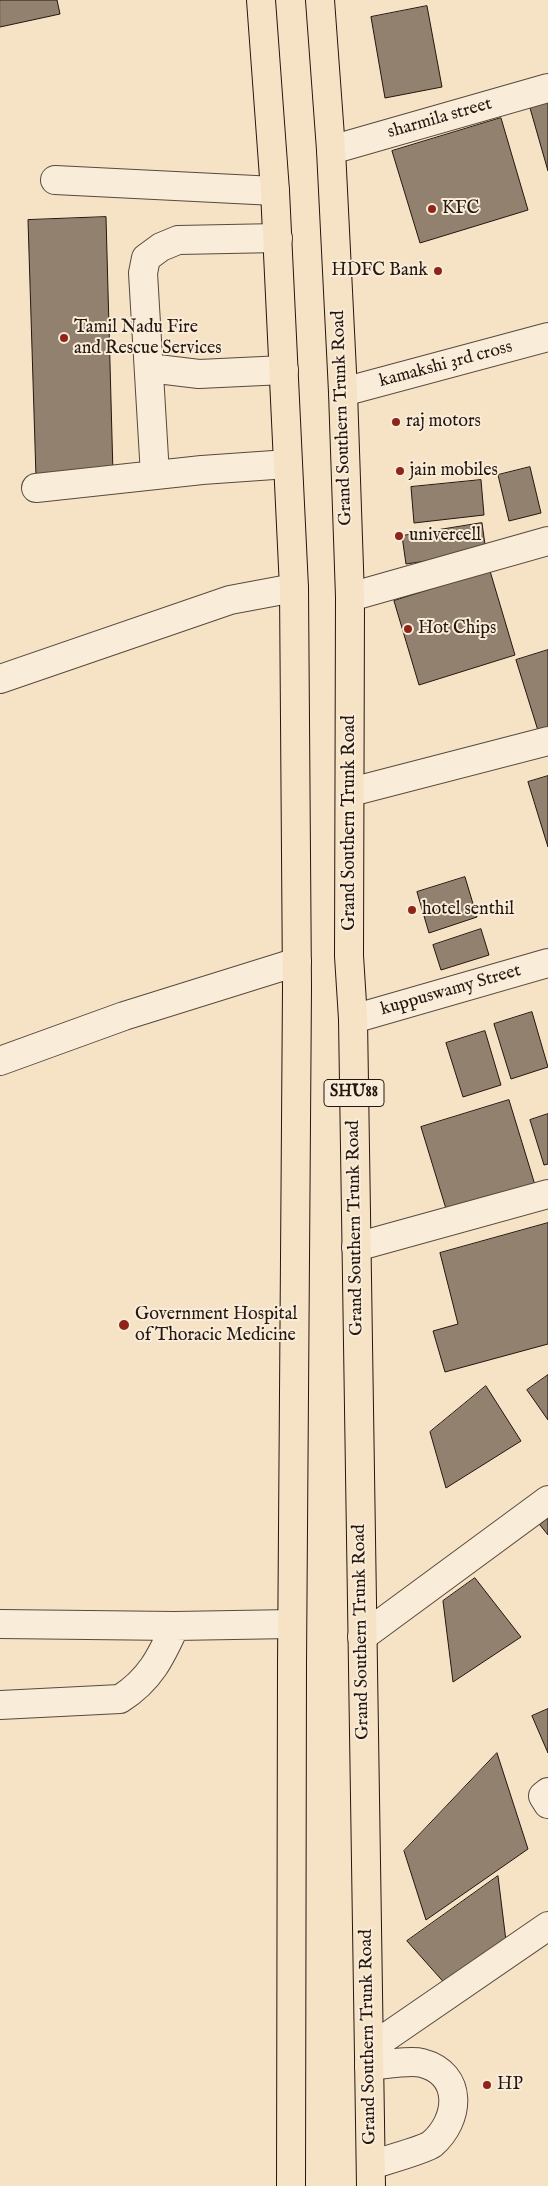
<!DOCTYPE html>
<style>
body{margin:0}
canvas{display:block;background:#f6e2c5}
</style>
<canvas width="548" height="2186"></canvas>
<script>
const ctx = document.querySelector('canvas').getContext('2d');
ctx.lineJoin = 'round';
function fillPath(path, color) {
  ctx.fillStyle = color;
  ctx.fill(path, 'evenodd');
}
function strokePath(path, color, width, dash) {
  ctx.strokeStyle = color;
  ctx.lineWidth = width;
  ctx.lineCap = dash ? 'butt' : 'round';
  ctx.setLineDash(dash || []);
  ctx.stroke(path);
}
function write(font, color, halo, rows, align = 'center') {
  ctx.font = font + ' "IM FELL English",serif';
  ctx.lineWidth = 4;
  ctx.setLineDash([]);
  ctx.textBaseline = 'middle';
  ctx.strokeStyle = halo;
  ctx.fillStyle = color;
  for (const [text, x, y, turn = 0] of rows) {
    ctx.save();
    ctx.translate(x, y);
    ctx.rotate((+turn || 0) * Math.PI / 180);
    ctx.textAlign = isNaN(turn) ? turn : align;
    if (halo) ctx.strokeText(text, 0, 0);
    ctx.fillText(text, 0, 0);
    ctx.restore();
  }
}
const building = new Path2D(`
 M 0,0 L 57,0 L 60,14 L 0,27 Z
 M 427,6 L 442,87 L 385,98 L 371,17 Z
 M 548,95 L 548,171 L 528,101 Z
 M 501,118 L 528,210 L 420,243 L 392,151 Z
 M 106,217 L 113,474 L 36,477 L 28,220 Z
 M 530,467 L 541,513 L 509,521 L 498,475 Z
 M 481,480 L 484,515 L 414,523 L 411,487 Z
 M 482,523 L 486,552 L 406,564 L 402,536 Z
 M 490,571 L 515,655 L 419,685 L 394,601 Z
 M 548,650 L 548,735 L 540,737 L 516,660 Z
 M 548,776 L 548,847 L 528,782 Z
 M 465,877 L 477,917 L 429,933 L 417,892 Z
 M 481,929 L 489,955 L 441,970 L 433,945 Z
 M 532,1012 L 548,1067 L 511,1079 L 494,1024 Z
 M 485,1031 L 501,1085 L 463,1097 L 446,1043 Z
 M 509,1100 L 535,1185 L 447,1212 L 421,1127 Z
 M 548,1114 L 548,1164 L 544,1165 L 530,1120 Z
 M 548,1223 L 548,1344 L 445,1372 L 433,1331 L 458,1324 L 440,1253 Z
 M 548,1375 L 548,1420 L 527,1390 Z
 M 486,1386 L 521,1441 L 446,1488 L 430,1432 Z
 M 548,1518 L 548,1535 L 540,1525 Z
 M 475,1578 L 521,1637 L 453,1682 L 443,1601 Z
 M 548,1709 L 548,1753 L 532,1716 Z
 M 497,1753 L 528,1849 L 426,1920 L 404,1851 Z
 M 498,1876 L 506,1941 L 448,1987 L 407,1941 Z`);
const minor = new Path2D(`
 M 331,150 L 548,88
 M 55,180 L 275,191
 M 149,368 L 199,374 L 284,370
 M 343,392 L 548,337
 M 155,475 L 143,273 L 146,258 L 161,247 L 178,240 L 278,238
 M 36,488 L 202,470 L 288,464
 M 350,597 L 548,541
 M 0,679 L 230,600 L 294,588
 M 351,792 L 548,741
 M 353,1019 L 548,963
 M 0,1061 L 124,1016 L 297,962
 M 356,1247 L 548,1194
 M 0,1624 L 175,1626 L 292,1624
 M 362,1637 L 548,1500
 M 0,1705 L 120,1699 C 150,1680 161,1657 175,1626
 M 548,1792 L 543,1796 L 548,1804
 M 369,2049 L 548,1926
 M 369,2066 C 383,2065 410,2060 422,2063 C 464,2074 460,2120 432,2144 C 424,2150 383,2161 371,2165`);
const major = new Path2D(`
 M 261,0 L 275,191 L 294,588 L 297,987 L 292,1664 L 291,2186
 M 320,0 L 331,150 L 343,392 L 350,597 L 349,956 L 353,1019 L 371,2186`);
const markers = [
 [432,209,5,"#8f2418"],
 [438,271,5,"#8f2418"],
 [64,338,5,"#8f2418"],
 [396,422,5,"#8f2418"],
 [400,471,5,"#8f2418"],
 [399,536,5,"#8f2418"],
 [408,629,5,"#8f2418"],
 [412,910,5,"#8f2418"],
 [124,1325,6,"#8f2418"],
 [487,2085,5,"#8f2418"]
];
const shields = [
 [354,1093,60]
];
const shieldNames = [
 ["SHU88",354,1093]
];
const streetNames = [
 ["sharmila street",440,119,-16],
 ["kamakshi 3rd cross",446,365,-15],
 ["Grand Southern Trunk Road",343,418,-92],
 ["Grand Southern Trunk Road",350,823,-90],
 ["kuppuswamy Street",451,991,-16],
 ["Grand Southern Trunk Road",356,1228,-91],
 ["Grand Southern Trunk Road",362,1632,-91],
 ["Grand Southern Trunk Road",369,2037,-91]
];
const poiNames = [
 ["KFC",442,209],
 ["HDFC Bank",428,271,"right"],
 ["Tamil Nadu Fire",74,328],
 ["and Rescue Services",74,349],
 ["raj motors",406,422],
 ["jain mobiles",410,471],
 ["univercell",409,536],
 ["Hot Chips",418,629],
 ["hotel senthil",422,910],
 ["Government Hospital",135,1315],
 ["of Thoracic Medicine",135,1336],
 ["HP",497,2085]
];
fillPath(building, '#91816e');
strokePath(building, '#241710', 1);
strokePath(minor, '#584a3d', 30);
strokePath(major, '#241710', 30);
strokePath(minor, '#f9ecd9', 28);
strokePath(major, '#f6e2c5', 28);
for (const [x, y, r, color] of markers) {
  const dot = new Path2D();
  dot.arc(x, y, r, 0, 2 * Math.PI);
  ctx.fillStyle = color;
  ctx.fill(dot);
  strokePath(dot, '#f9ecd9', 2);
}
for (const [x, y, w] of shields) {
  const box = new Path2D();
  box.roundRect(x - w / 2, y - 13.5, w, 27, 4);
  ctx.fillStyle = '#f9ecd9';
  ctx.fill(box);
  strokePath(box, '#241710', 1);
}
write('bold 16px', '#241710', null, shieldNames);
write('18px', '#241710', '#f9ecd9', streetNames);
write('18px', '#241710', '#f9ecd9', poiNames, 'left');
</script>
